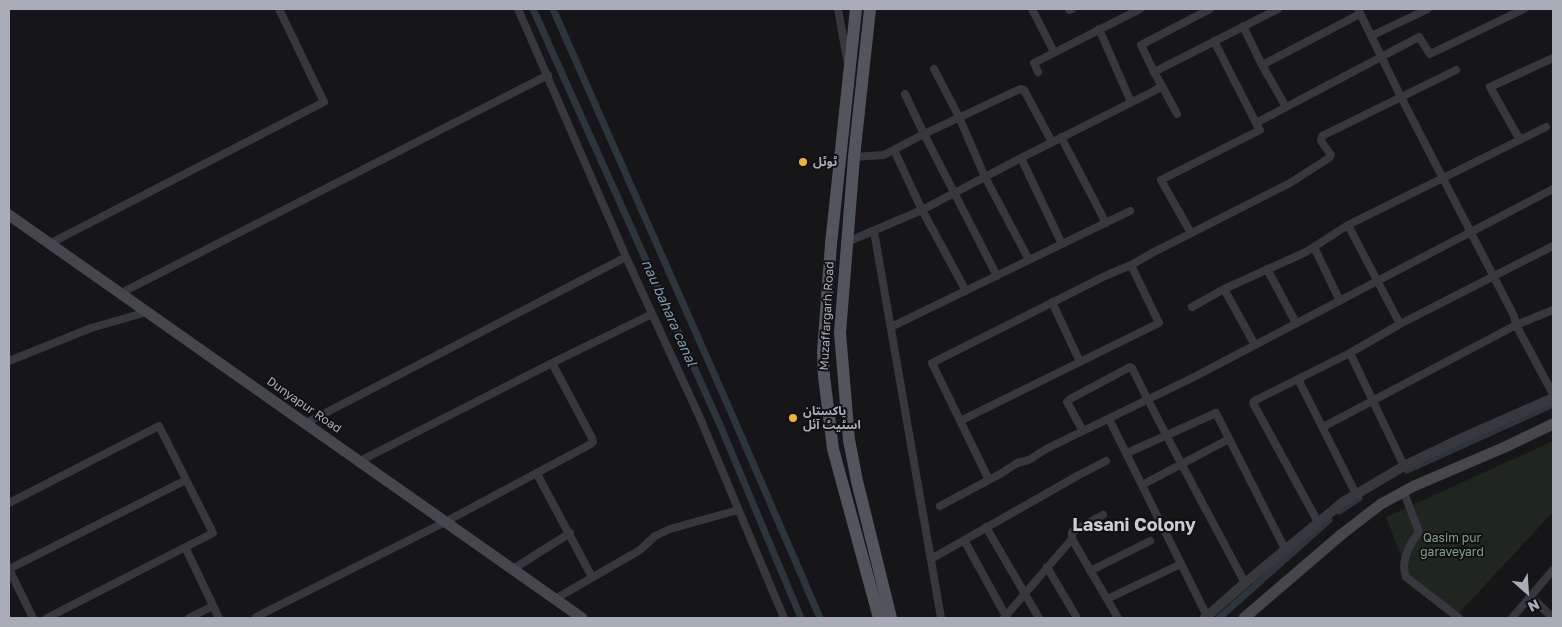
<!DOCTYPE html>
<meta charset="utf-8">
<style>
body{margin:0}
#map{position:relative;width:1562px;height:627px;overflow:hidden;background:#161618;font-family:"Golos Text",sans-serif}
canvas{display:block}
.frame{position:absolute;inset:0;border:10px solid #a8adb8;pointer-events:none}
.north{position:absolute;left:1502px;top:567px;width:50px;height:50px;-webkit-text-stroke:4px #111113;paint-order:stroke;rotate:154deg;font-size:14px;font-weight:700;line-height:20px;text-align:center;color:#a8adb8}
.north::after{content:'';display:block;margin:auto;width:18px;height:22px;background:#a8adb8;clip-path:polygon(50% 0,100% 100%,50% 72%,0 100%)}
</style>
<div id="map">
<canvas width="1562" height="627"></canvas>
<div class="frame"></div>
<div class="north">N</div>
</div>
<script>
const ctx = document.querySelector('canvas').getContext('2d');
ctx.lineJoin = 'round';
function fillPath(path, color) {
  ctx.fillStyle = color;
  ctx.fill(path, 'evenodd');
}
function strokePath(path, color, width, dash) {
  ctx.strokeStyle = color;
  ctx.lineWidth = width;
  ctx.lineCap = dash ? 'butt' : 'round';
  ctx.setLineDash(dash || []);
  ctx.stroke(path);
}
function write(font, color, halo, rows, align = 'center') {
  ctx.font = font + ' "Golos Text","Noto Sans Arabic",sans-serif';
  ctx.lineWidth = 4;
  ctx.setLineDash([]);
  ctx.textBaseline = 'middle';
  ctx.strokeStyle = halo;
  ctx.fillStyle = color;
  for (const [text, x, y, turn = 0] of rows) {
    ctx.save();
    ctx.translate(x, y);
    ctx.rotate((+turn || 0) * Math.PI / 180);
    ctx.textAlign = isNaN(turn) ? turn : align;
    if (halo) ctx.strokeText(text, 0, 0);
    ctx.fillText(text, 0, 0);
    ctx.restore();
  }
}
const green = new Path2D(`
 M 1553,441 L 1553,512 L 1458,614 L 1411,582 L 1386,517 Z`);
const canal = new Path2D(`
 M 533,9 L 720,425 L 801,618
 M 553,9 L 730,410 L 820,618
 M 1407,470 L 1553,404
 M 1339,511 L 1359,498
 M 1219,618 L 1329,520`);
const minor = new Path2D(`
 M 518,9 L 626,257 L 700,418 L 784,618
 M 838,9 L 847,59
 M 1032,9 L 1054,52
 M 1069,10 L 1072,9
 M 1243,26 L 1262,65 L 1360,14
 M 1099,29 L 1131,102
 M 1371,36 L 1428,9
 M 1214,41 L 1256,123
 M 1262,65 L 1286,107
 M 934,69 L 959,117 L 985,177 L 1029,260
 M 1038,72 L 1034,63 L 1140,9
 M 1154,72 L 1141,45 L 1210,9
 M 1162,86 L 1177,114
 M 905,94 L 924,134 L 997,276
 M 1061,137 L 1106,223
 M 1520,140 L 1490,87 L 1553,58
 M 894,150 L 922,210 L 966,291
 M 854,157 L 884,155 L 924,134 L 1020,89 L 1024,90 L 1052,142
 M 1021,158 L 1062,244
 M 1348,225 L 1400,324
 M 874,231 L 941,618
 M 1191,233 L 1161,180 L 1260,130 L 1256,123 L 1419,37 L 1430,54 L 1524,9
 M 847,242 L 922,210 L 1021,158 L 1154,91 L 1162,86 L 1154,72 L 1158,70 L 1278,9
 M 49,244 L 324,102 L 279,9
 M 1314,247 L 1340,301
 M 1267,269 L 1296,323
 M 1224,289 L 1255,345
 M 121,293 L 548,75
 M 1052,302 L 1080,362
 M 1192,307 L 1224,289 L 1306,252 L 1348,225 L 1546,127
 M 1553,310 L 1516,325 L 1553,394
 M 891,327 L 1130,211
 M 1350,353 L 1404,466
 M 9,361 L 91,328 L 147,312
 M 1298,379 L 1356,494
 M 1109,419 L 1207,616
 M 960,421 L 1159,323 L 1131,265
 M 306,423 L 626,257
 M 1323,427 L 1516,325 L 1514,316 L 1401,97 L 1358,9
 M 1083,431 L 1067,402 L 1070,399 L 1130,367 L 1132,368 C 1168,441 1207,511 1245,583
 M 1127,453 L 1216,413 L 1285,549
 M 360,461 L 552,363 L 652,314
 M 537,474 L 592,577
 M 989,480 L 932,363 L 1105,276 L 1131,265 L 1154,252 L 1290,183 L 1329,158 L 1331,155 L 1321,141 L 1322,136 L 1456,70
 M 1142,485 L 1229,439
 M 1402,492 L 1406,498 L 1419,532 C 1409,545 1400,561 1406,577 L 1459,618
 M 9,503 L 159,426 L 213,533 L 47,618
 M 940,506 L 1002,473 L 1017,463 L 1029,460 L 1046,449 L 1194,377 L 1553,189
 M 1103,515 L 1072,532 L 1072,539 L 1118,618
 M 1318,522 L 1253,403 L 1254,401 L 1350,353 L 1400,324 L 1553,246
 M 986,527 L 1039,618
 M 964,540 L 1007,618
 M 185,547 L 219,618
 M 931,559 L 1079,475 L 1106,461
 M 1047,567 L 1077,618
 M 9,569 L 186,480
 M 9,569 L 33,618
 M 513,569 L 570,533
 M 1090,571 L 1150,541
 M 1531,597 L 1553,618
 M 555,599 L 640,550 L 655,536 L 670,529 L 738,510
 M 1107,599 L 1181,564
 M 256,617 L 445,522 L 591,444 L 593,442 L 592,438 L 552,363
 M 189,618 L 213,606
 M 1004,618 L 1072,539
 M 1512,618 L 1553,570`);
const tertiary = new Path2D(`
 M 1205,618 L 1245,583 L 1343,502 L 1404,466 L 1462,438 L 1553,398`);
const secondary = new Path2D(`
 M 9,215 L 582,618
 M 1244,618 L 1342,534 L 1381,504 L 1414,486 L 1505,447 L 1553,424`);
const primary = new Path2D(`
 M 856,9 L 831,244 L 823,352 L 824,376 L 833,449 L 879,618
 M 870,9 L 854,157 L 840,333 L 849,440 L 857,481 L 891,618`);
const markers = [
 [803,162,5,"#f2b134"],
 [793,418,5,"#f2b134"]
];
const poiNames = [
 ["ٹوٹل",813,162],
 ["پاکستان",803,411],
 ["اسٹیٹ آئل",803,425]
];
const streetNames = [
 ["Muzaffargarh Road",827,316,-87],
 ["Dunyapur Road",304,405,35]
];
const parkNames = [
 ["Qasim pur",1452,538],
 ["garaveyard",1452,552]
];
const waterNames = [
 ["nau bahara canal",669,313,66]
];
const districtNames = [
 ["Lasani Colony",1134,525]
];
fillPath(green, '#1e261f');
strokePath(canal, '#2c353c', 7);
strokePath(minor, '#37383d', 8);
strokePath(tertiary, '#37383d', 10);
strokePath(secondary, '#45474d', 11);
strokePath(primary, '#53555c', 12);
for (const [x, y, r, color] of markers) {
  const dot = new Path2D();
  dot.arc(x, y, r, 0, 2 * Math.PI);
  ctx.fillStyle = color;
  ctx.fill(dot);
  strokePath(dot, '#111113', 2);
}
write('bold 12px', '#a8adb8', '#111113', poiNames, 'left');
write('12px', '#a8adb8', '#111113', streetNames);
write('12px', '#7fa381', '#111113', parkNames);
write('italic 14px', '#7f9bb3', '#111113', waterNames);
write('bold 18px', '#c9ccd4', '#111113', districtNames);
</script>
